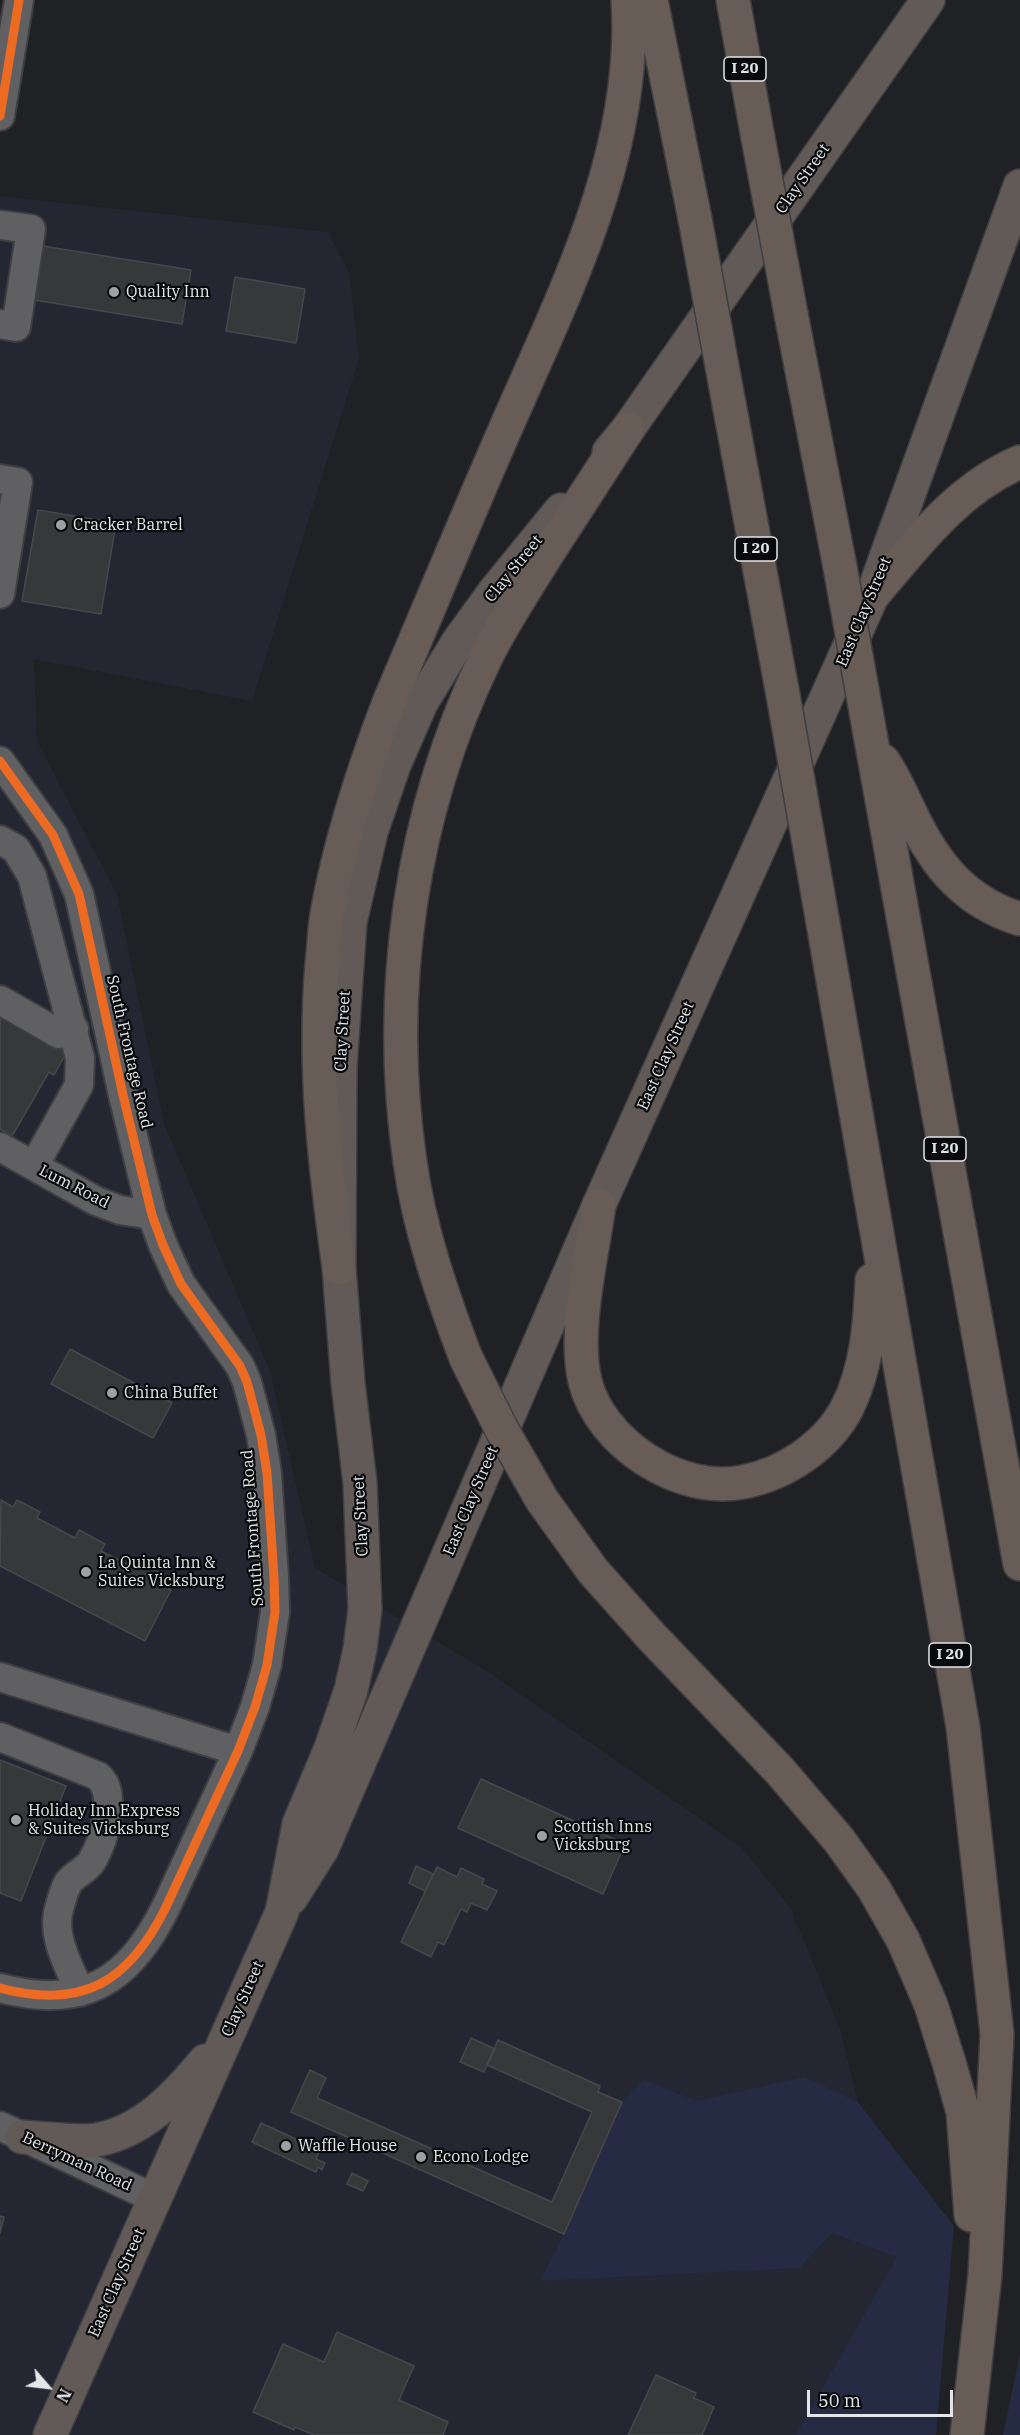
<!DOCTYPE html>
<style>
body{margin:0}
#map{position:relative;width:1020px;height:2435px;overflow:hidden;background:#202124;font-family:"IBM Plex Serif",serif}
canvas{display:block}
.north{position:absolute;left:18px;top:2357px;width:60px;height:60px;-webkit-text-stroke:4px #090a0c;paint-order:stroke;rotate:118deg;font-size:16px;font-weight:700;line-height:24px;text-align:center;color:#e3e5e8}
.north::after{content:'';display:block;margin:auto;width:21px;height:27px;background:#e3e5e8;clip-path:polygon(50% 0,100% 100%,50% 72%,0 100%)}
.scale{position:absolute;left:807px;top:2390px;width:146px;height:27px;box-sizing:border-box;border:3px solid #e3e5e8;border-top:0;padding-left:8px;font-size:18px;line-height:21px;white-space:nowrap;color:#e3e5e8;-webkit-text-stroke:4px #090a0c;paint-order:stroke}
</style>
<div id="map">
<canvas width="1020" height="2435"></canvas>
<div class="north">N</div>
<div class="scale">50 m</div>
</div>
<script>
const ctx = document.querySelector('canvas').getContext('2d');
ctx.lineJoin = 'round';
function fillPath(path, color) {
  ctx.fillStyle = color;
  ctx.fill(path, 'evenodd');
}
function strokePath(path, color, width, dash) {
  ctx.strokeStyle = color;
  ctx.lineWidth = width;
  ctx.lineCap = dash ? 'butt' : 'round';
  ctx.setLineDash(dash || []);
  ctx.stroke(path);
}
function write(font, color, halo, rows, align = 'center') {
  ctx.font = font + ' "IBM Plex Serif",serif';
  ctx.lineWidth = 4.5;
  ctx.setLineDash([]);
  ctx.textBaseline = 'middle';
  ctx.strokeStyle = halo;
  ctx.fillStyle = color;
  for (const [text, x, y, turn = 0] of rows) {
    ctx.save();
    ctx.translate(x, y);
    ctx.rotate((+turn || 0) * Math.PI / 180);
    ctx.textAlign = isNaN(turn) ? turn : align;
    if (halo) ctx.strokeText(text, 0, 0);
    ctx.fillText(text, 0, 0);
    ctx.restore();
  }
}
const built = new Path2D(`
 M 0,196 L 328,232 L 349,273 L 359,358 L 252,701 L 34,659 L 37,741 L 117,895 L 164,1124 L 270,1371 L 315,1568 L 493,1675 L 742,1848 L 790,1907 L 840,2029 L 897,2258 L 797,2435 L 0,2435 Z`);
const green = new Path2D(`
 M 804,2077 L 858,2102 L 954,2226 L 936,2435 L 796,2435 L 897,2257 L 832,2233 L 799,2268 L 540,2281 L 564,2234 L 622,2102 L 644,2080 L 697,2101 Z
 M 1020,2353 L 1020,2435 L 1003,2435 Z`);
const building = new Path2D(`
 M 43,246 L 191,270 L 182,324 L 34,300 Z
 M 235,277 L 305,289 L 296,343 L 226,331 Z
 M 38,510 L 116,523 L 101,614 L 22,601 Z
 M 0,1010 L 68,1050 L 54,1075 L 49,1072 L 12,1136 L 0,1129 Z
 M 70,1349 L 172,1403 L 153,1438 L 51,1384 Z
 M 1,1500 L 13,1507 L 17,1500 L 40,1512 L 37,1518 L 75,1538 L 79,1530 L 105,1544 L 101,1551 L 137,1569 L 140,1562 L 164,1575 L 160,1584 L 171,1590 L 145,1641 L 0,1566 Z
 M 0,1760 L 66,1786 L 21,1901 L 0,1893 Z
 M 481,1779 L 625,1844 L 603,1894 L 458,1828 Z
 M 416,1866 L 433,1874 L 425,1891 L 409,1883 Z
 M 437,1867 L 457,1877 L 461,1868 L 484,1879 L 482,1884 L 497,1891 L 487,1910 L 471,1903 L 467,1912 L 461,1909 L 444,1945 L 438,1942 L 431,1957 L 401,1942 Z
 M 471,2038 L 495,2049 L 484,2072 L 460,2062 Z
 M 498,2040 L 600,2086 L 598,2092 L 622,2102 L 564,2234 L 291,2112 L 310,2070 L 326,2078 L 317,2098 L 552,2202 L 592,2112 L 487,2065 Z
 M 261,2123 L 320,2150 L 316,2159 L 325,2163 L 322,2170 L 318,2167 L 316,2172 L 252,2142 Z
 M 352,2173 L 368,2181 L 363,2191 L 347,2184 Z
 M 0,2216 L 4,2217 L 0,2233 Z
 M 337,2332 L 414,2366 L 399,2400 L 448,2422 L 443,2435 L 314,2435 L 295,2427 L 294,2430 L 253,2412 L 283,2344 L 324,2362 Z
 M 656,2375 L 696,2393 L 694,2398 L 714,2407 L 702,2435 L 628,2435 Z`);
const minor = new Path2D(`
 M 0,116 L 19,0
 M 0,225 L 31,229 L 16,327 L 0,324
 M 0,479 L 18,482 L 0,594
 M 0,761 L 53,835 L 79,894 L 123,1095 L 152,1215 L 163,1245 L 181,1284 L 240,1366 L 247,1382 L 261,1435 L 267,1473 L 274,1577 L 275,1612 L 267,1665 L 255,1707 L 238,1751 L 166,1907 C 129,1982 83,2010 0,1988
 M 0,840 L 16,849 L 32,876 L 80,1058 L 79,1085 L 34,1166
 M 0,1000 L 59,1034 L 74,1029
 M 0,1147 L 96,1201 L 120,1210 L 152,1215
 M 0,1677 L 238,1751
 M 0,1737 L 98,1776 C 118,1793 104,1841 92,1861 C 87,1870 74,1874 68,1883 C 64,1890 60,1905 58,1913 C 53,1939 70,1969 80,1992
 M 0,2126 L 154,2198`);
const major = new Path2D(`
 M 609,452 L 628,429 L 928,0
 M 291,1898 L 322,1849 L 599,1205 L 872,596 L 1020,186
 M 22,2137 C 45,2138 75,2143 96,2140 C 143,2132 177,2095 205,2061
 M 50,2435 L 282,1912 L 299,1824 L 331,1748 L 351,1690 L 360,1649 L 365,1609 L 360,1483 L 348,1383 L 339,1268 L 340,1067 L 350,922 L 371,832 L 394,765 L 421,703 L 458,642 L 495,591 L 561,510`);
const highway = new Path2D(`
 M 651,0 L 695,219
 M 733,0 L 758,138
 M 791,314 L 840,567
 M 729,404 L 783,695
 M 872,596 C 916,545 956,489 1020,462
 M 870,734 L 1020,1564
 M 883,761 C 895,778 902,796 911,814 C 935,865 965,902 1020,919
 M 816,883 L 963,1727 L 997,2034 L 985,2275 L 967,2435
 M 599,1205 C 592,1257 573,1331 585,1381 C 600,1443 680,1495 743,1482 C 785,1474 827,1446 847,1408 C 867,1369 870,1323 872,1280
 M 339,1268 C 325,1167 313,1067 322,964 C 324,948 324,931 327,914 C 340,841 363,770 390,700 C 428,611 465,521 504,432 C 563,296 638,153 628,0
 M 466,1358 C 442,1295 419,1228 410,1162 C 385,991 411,812 486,657 C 504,621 526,588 547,554 C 574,512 601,470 628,429
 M 542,1500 L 593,1571 L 651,1636 L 780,1771 L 839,1840 L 874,1889 L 903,1940 L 931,2005 L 950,2066 L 963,2112 L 971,2215`);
const highwayBridge = new Path2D(`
 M 758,138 L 791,314
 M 695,219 L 729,404
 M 840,567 L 870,734
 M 783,695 L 816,883
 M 466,1358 L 502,1430 L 542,1500`);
const cycleway = new Path2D(`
 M 0,116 L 19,0
 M 0,761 L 53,835 L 79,894 L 123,1095 L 152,1215 L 163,1245 L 181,1284 L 240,1366 L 247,1382 L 261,1435 L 267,1473 L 274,1577 L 275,1612 L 267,1665 L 255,1707 L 238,1751 L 166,1907 C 129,1982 83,2010 0,1988`);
const markers = [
 [114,292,6,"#9fa0a3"],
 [61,525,6,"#9fa0a3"],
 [112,1393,6,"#9fa0a3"],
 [86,1572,6,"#9fa0a3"],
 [16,1820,6,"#9fa0a3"],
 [542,1836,6,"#9fa0a3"],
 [286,2146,6,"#9fa0a3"],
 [421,2157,6,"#9fa0a3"]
];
const shields = [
 [745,69,42],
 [756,549,42],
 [945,1149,42],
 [950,1655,42]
];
const shieldNames = [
 ["I 20",745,69],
 ["I 20",756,549],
 ["I 20",945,1149],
 ["I 20",950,1655]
];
const streetNames = [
 ["Clay Street",803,179,-55],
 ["Clay Street",514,569,-51],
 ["East Clay Street",864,612,-67],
 ["Clay Street",343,1031,-87],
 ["South Frontage Road",129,1052,77],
 ["East Clay Street",666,1056,-66],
 ["Lum Road",74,1187,27],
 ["East Clay Street",471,1501,-67],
 ["Clay Street",361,1516,-93],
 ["South Frontage Road",253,1528,-94],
 ["Clay Street",243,1999,-66],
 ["Berryman Road",77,2162,25],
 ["East Clay Street",117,2283,-66]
];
const poiNames = [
 ["Quality Inn",126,292],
 ["Cracker Barrel",73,525],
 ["China Buffet",124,1393],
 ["La Quinta Inn &",98,1563],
 ["Suites Vicksburg",98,1581],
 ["Holiday Inn Express",28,1811],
 ["& Suites Vicksburg",28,1829],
 ["Scottish Inns",554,1827],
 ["Vicksburg",554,1845],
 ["Waffle House",298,2146],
 ["Econo Lodge",433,2157]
];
fillPath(built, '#242731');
fillPath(green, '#242b42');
fillPath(building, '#37383a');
strokePath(building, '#48484a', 1.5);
strokePath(minor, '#3d3f41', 32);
strokePath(major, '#3d3f41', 36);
strokePath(highway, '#3d3f41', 36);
strokePath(minor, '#606062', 28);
strokePath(major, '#615a57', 33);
strokePath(highway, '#675c56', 33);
strokePath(highwayBridge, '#3d3f41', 36, []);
strokePath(highwayBridge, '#675c56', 33);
strokePath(cycleway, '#ed6a23', 9);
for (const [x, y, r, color] of markers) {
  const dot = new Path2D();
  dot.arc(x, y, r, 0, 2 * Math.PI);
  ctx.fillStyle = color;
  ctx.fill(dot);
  strokePath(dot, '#090a0c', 2);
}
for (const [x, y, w] of shields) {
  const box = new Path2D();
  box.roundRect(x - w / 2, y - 12, w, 24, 4.5);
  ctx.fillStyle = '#090a0c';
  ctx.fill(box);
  strokePath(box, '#e3e5e8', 1.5);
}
write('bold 15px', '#e3e5e8', null, shieldNames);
write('16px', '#e3e5e8', '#090a0c', streetNames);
write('16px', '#e3e5e8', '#090a0c', poiNames, 'left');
</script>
